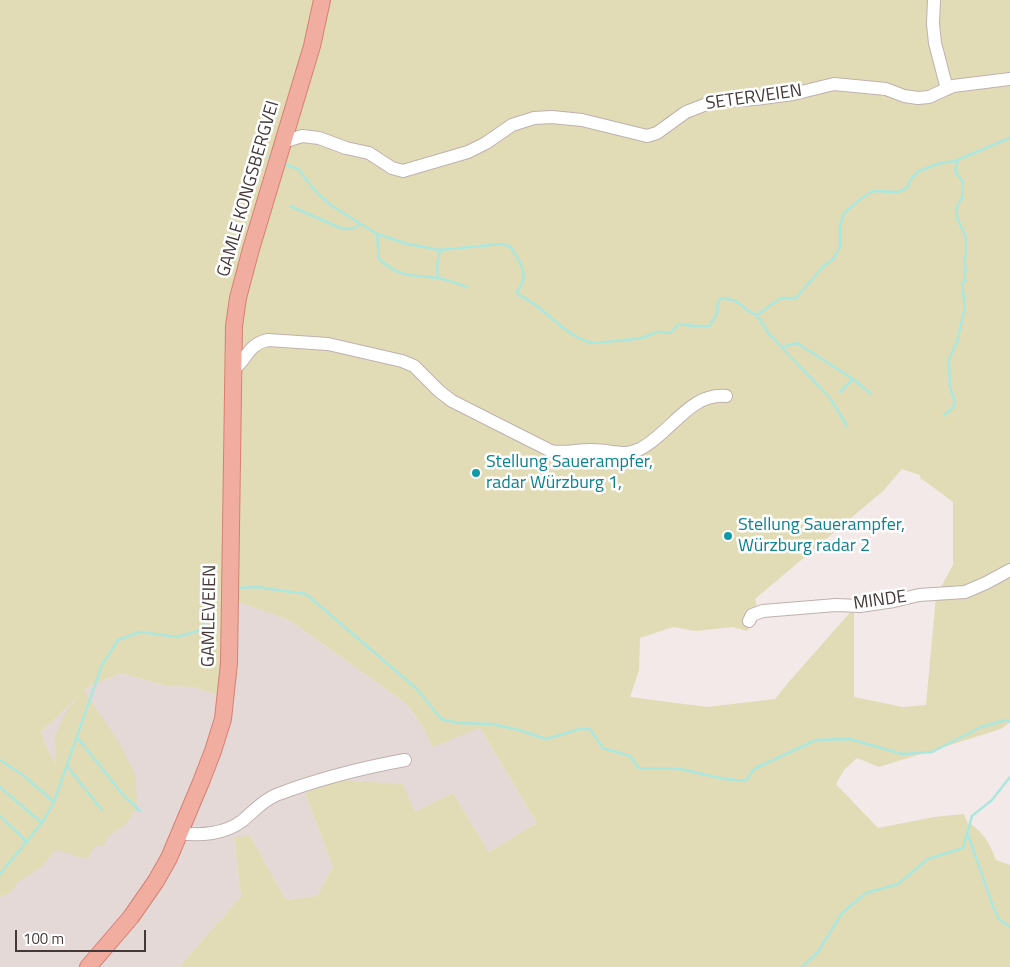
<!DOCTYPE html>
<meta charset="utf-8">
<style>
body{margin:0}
#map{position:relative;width:1010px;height:967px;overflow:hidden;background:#f2e9e8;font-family:"Titillium Web",sans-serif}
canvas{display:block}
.scale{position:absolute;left:15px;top:930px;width:131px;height:22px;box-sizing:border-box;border:2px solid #443838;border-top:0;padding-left:6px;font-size:15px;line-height:18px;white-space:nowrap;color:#443838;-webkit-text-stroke:4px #fff;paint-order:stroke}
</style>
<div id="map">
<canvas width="1010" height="967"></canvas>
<div class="scale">100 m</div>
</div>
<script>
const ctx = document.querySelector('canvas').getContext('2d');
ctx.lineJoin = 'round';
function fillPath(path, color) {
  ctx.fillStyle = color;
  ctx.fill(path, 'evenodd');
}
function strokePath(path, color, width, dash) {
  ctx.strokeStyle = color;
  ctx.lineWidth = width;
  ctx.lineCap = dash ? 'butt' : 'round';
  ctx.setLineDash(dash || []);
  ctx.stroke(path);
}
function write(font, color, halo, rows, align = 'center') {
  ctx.font = font + ' "Titillium Web",sans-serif';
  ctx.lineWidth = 5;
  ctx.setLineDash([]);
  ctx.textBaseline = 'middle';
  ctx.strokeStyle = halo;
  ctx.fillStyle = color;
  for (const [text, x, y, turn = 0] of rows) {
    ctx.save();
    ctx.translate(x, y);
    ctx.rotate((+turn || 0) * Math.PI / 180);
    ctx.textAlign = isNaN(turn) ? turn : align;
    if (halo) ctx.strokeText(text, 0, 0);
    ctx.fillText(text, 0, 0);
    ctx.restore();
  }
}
const residential = new Path2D(`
 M 225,596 L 289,620 L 407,704 L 423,727 L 433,746 L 480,728 L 537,823 L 489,852 L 453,793 L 415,812 L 305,793 L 333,867 L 317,896 L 286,900 L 250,835 L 234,839 L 241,896 L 179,967 L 0,967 L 0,864 L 68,787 L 48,750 L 41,732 L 90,686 L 121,673 L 166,686 L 194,687 L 220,696 Z`);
const green = new Path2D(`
 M 0,0 L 1010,0 L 1010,722 L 1001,729 L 879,767 L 857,758 L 844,770 L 836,784 L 878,828 L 934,817 L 964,814 L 968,824 L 970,823 C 985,835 989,842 996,860 L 1010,865 L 1010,967 L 179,967 L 241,896 L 234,838 L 250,835 L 286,900 L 317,896 L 333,867 L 305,793 L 342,780 L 403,784 L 415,812 L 453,793 L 489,852 L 537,823 L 480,728 L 433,747 L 423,727 L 407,704 L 289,620 L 225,597 L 220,696 L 194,687 L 166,686 L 121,673 L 90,686 L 84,691 L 119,742 L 136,776 L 137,808 L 127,823 L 108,837 L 104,846 L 96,845 L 87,859 L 56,850 L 41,867 L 18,882 L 11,892 L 0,897 ZM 902,469 L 920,475 L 921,480 L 922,479 L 953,502 L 953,565 L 936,596 L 926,705 L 903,707 L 854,697 L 854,608 L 787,684 L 775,699 L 707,707 L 630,697 L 639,670 L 640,638 L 673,627 L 696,631 L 733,627 L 747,631 L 759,615 L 755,599 L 883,491 ZM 78,697 L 67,710 L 55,736 L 56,765 L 48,750 L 41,732 Z`);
const stream = new Path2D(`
 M 268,156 L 270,157
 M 284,164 L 298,169 L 317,193 L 332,206 L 377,234 L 408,244 L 440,250 L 500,244 L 510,246 C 516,255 526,269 523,281 C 522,285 519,289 517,292 L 519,295 C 546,307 562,335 592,343 C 595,343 638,339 641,338 C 656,334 653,330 670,333 L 679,324 L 694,326 L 710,326 L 718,311 L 717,306 L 720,299 L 723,298 L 736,301 L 750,312 L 757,315 L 769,334 L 830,398 L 847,426
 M 290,206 L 343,229 L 354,228 L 359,225
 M 377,234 L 379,259 C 402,279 409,274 437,278 C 447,279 458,284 467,287
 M 438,278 L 437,265 L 440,250
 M 757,315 L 781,298 L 796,298 L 823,267 L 834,258 L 840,247 L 840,226 L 844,213 L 862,198 L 873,191 L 898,192 L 907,188 L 911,179 L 919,171 L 937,164 L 955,161 L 1010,138
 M 782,347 L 797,343 L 853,379 L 871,394
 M 840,392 L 853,379
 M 944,415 L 953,408 L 955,402 L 950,387 L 949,364 L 949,359 L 957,342 L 965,307 L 962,283 L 966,280 L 964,276 L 966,270 L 964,260 L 966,256 L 966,238 L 956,215 L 958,204 L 962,198 L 963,182 L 955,171 L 958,161
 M 237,588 L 257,587 L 306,594 L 417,689 L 441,719 L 458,723 L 492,724 L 519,730 L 546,739 L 580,729 L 590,729 L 603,748 L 630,756 L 639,768 L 680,769 L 725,779 L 746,781 L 754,769 L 816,740 L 850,739 L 902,754 L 932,752 L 981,727 L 1006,720 L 1010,722
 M 78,738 L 123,795 L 140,811
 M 0,760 L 23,775 L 54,802
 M 67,766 L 102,810
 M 0,787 L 42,823
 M 0,816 L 27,842
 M 968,835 L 994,909 L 999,919 L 1010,927
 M 0,874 L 42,823 L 54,802 L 102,665 L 118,640 L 140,632 L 177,637 L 201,630 L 210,612
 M 802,967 L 818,952 L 842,913 L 866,893 L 898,884 L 928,859 L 963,848 L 972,816 L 992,800 L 1010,777`);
const minor = new Path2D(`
 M 934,0 L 933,24 L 935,43 L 947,89
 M 283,142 L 302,136 L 319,138 L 346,148 L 369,153 L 392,168 L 403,171 L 468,152 L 486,143 L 512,125 L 534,118 L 552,117 L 582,120 L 647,136 L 657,133 L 686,112 L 712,102 L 755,99 L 793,94 L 834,84 L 886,89 L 904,96 L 918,98 L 929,97 L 953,86 L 1010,79
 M 234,369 C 248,358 248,344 268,340 L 328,344 L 402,361 L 414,366 L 439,391 L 452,401 L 551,451 C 565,454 580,449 594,450 C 604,450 614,453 625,453 C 629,453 635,451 640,449 C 670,434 690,392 726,396
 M 749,621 L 752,615 L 763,611 L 836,605 L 860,606 L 894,601 L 919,595 L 965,592 L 986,583 L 1010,570
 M 180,833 C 200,836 225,834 242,821 C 253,812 262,801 276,795 C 318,779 361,768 405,760`);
const major = new Path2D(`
 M 88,967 L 131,917 L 156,881 L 169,858 L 201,782 L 213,751 L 223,719 L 229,663 L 234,326 L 238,298 L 251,249 L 312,46 L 322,0`);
const markers = [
 [476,473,5,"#0f9aa8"],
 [728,536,5,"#0f9aa8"]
];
const streetNames = [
 ["SETERVEIEN",754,98,-8],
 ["GAMLE KONGSBERGVEI",249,189,-74],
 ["MINDE",880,601,-8],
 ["GAMLEVEIEN",210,616,-89]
];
const cultureNames = [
 ["Stellung Sauerampfer,",486,463],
 ["radar Würzburg 1,",486,484],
 ["Stellung Sauerampfer,",738,526],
 ["Würzburg radar 2",738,547]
];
fillPath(residential, '#e5d9d7');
fillPath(green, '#e1dcb6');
strokePath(stream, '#ace7de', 2.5);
strokePath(minor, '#bfb1af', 14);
strokePath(major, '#d58073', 18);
strokePath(minor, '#fff', 12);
strokePath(major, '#f2ada1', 16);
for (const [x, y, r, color] of markers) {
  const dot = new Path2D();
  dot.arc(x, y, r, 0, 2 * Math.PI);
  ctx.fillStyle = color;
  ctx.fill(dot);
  strokePath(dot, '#fff', 2);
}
write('18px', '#443838', '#fff', streetNames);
write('18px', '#0d838f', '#fff', cultureNames, 'left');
</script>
